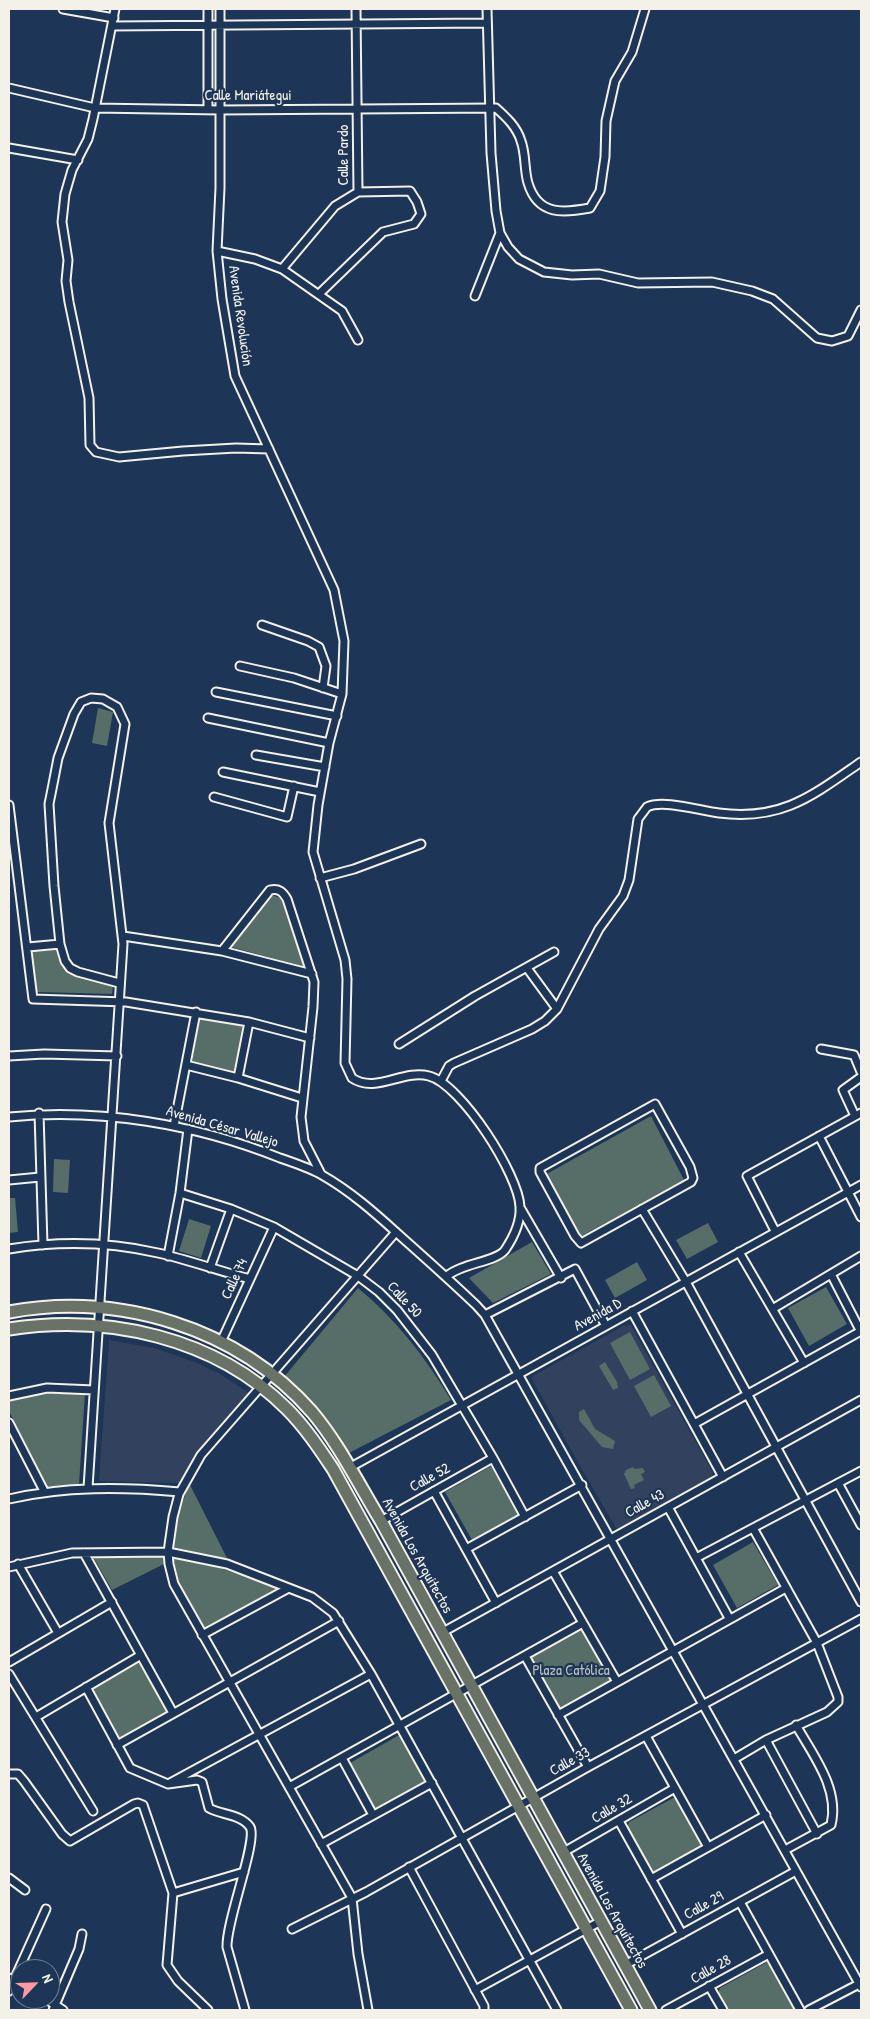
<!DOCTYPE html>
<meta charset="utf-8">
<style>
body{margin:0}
#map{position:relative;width:870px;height:2019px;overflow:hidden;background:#1d3557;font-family:"Patrick Hand",sans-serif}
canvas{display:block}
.frame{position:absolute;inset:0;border:10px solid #f4f1e8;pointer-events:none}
.north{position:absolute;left:10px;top:1959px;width:50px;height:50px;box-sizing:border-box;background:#1d3557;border:1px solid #738091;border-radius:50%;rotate:66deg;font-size:14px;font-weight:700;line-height:20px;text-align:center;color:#f4f1e8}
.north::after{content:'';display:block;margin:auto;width:18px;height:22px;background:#ff9aa2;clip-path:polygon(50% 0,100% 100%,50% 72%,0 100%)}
</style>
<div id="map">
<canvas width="870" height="2019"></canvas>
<div class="frame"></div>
<div class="north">N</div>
</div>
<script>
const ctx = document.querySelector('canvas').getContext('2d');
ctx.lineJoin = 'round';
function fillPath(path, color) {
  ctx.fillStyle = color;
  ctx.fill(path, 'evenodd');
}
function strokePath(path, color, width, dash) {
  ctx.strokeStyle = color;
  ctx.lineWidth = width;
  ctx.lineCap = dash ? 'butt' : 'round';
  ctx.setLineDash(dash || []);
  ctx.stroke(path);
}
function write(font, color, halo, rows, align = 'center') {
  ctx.font = font + ' "Patrick Hand",sans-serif';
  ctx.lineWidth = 4.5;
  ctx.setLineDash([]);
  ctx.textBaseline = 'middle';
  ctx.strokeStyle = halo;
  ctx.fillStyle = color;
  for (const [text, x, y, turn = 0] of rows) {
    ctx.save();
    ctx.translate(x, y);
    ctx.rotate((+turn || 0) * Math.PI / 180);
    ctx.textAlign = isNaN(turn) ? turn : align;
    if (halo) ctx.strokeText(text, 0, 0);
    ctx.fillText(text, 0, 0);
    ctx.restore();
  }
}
const built = new Path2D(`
 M 631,1325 L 713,1473 L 711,1478 L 619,1530 L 616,1528 L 580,1466 L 532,1379 L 533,1376 L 623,1326 Z
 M 109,1340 L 154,1348 L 195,1362 L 220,1374 L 249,1393 L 196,1455 L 180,1483 L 99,1481 Z`);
const green = new Path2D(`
 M 98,708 L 113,712 L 107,746 L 92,743 Z
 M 272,895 L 280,898 L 283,903 L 305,967 L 231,947 Z
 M 57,947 C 63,981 83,977 113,986 L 112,994 L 37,992 L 31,949 Z
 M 200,1015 L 245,1025 L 235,1073 L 192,1062 Z
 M 651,1116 L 684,1180 L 578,1238 L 543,1176 Z
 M 54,1159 L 70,1160 L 68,1193 L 53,1192 Z
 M 9,1198 L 15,1198 L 18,1232 L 9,1233 Z
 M 189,1219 L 211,1226 L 201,1258 L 179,1251 Z
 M 708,1223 L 718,1242 L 687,1259 L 676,1240 Z
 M 532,1242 L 551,1274 L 493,1303 L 469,1278 Z
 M 637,1262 L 647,1280 L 615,1298 L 605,1280 Z
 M 826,1287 L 847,1324 L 809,1346 L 788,1308 Z
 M 358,1288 C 396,1319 426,1358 451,1400 L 349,1453 L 322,1413 L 284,1377 Z
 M 630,1332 L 650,1369 L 630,1380 L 610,1343 Z
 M 605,1362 L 617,1382 L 618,1388 L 613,1390 L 599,1366 Z
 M 654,1375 L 671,1406 L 651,1417 L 634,1386 Z
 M 55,1391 L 85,1393 L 79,1484 L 48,1487 L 9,1411 L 9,1400 L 26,1395 Z
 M 584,1409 L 595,1429 L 615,1441 L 613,1449 L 602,1447 L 579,1420 L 579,1412 Z
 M 491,1466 L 518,1514 L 472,1540 L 445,1492 Z
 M 633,1467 L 634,1469 L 643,1468 L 645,1472 L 641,1474 L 644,1480 L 634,1485 L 635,1488 L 631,1489 L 624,1474 L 626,1470 Z
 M 189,1483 L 228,1560 L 172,1547 L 179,1513 Z
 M 753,1542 L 778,1585 L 737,1608 L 713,1565 Z
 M 92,1555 L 163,1557 L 164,1564 L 112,1590 Z
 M 173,1557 L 208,1564 L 282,1589 L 206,1631 L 179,1583 Z
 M 583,1628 L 617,1682 L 558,1715 L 530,1658 Z
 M 138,1661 L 167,1711 L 120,1738 L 92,1689 Z
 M 401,1734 L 426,1783 L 377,1812 L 350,1763 Z
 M 675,1797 L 678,1799 L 703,1844 L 702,1849 L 655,1875 L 651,1873 L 627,1827 L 629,1822 Z
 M 767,1962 L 794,2010 L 728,2010 L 718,1993 L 720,1988 Z`);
const street = new Path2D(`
 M 63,9 L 114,18
 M 115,9 L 93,119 L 88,139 L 72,170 L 65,194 L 62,222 L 68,260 L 66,281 L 69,302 L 89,398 L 90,445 L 96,452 L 119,457 L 183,451 L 236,448 L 269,449
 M 208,9 L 208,110
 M 220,9 L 220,188 L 217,251 L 222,299 L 235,376 L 334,590 L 344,641 L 342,694 L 329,743 L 318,805 L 313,852 L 345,960 L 347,979 L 345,1063 L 352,1078 C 376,1094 403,1069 429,1076 C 461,1084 519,1175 520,1207 C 521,1222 513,1238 505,1250 C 496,1262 462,1263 447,1276
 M 487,9 L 491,153 L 496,211 L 500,233 L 508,247 L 519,259 L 544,272 L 572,275 L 599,274 L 638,283 L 712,282 L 752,291 L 773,299 L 817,338 L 832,341 L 848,336 L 861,310
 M 112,26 L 487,23
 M 9,88 L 95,108 L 220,110 L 496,108 C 506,117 517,127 521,141 C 526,154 524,170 528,183 C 538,216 563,213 590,208 L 600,191 L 605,157 L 606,121 L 615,81 L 632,52 L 645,9
 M 9,148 L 78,160
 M 217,251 L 255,259 L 282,269 L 342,311 L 358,340
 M 282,269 L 335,206 L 358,192 L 356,9
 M 319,294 L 383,232 L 414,224 L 421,214 L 417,202 L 410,191 L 358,192
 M 475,296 L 500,233
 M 262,625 L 308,641 L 319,647 L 326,666 L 323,688
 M 240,666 L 294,678 L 342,694
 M 216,692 L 337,716
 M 208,718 L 329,743
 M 256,755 L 325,767
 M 223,772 L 320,792
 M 214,797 L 287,817 L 294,786
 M 9,805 L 33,999 L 126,1002 L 249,1022 L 310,1038
 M 320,878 L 354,869 L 421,844
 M 123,936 L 222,951 L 312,974
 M 28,947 L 60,944
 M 222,951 L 270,890 C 279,888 283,892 287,899 L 314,982 L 313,1007 L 301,1117 L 304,1141 L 321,1174
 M 527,968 L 557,1009
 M 399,1044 L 475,996 L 554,952
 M 821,1049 L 854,1055 L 861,1072
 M 9,1056 L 44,1054 L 117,1056
 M 186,1065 L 238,1078 L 302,1098
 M 238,1078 L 249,1022
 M 441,1081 L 449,1066 L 454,1063 L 532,1029 L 545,1021 L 557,1009 L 599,929 L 623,896 L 629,880 L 638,819 L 647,807 C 663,799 701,811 719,813 C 782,821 812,796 861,762
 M 655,1104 L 690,1167 L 693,1178 L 691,1182 L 581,1243 L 575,1236 L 540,1172 L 540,1168 Z
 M 39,1113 L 43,1245
 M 855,1116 L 843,1090 L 861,1077
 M 9,1117 C 100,1108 195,1124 280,1158 C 294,1163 310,1168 322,1175 C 350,1191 374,1212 397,1233 C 424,1257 450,1280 476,1305 L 485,1315 L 861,1987
 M 174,1126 L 196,1012
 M 819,1136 L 861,1217
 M 9,1180 L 40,1177
 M 180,1193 L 231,1209 L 274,1227 L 358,1276 L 379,1292 L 397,1310 L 432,1355 L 493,1458 L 525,1517
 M 521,1209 L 561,1278
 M 642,1209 L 686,1282 L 861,1602
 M 775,1231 L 747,1176 L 861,1113
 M 9,1249 C 57,1241 110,1242 158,1253 C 189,1260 219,1271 250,1279
 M 739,1252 L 804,1363
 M 168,1256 L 180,1193 L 188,1129
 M 210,1268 L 231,1209
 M 831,1274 L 861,1332
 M 774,1308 L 861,1256
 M 632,1311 L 723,1477
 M 485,1315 L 575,1269 L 606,1326
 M 221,1342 L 274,1227
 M 9,1396 L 47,1388 L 94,1390
 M 9,1423 L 44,1491
 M 694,1424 L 861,1331
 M 349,1468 L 861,1185
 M 838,1483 L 861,1525
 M 88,1488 L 123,944 L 109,823 L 125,724 L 117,707 L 103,699 L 91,698 L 81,702 L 74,714 L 58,758 L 53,784 L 49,804 L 54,886 L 60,944 L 65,961 L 70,968 L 78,972 L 119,983
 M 434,1491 L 496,1603
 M 9,1499 C 65,1486 123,1487 180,1492
 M 668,1507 L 729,1618
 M 381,1521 L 493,1458
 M 466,1549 L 582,1485
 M 84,1553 L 173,1713
 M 696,1558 L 861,1471
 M 18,1564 L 58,1633
 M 9,1567 L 72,1553 L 168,1552 L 227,1564 L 312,1597 L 333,1613 L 371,1674 L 557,2010
 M 553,1571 L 617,1682
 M 443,1632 L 861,1400
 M 202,1635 L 287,1589
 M 525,1656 L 588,1767
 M 9,1662 L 112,1602
 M 9,1674 L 93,1811
 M 86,1687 L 130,1768 L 168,1784 L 371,1674
 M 558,1715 L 786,1588
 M 36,1717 L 141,1655
 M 646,1736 L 708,1847
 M 766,1740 L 817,1834
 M 117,1745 L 339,1621
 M 342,1758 L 373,1815
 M 734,1759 L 766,1740 L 827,1712 L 838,1702 L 838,1697 L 817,1643 L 753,1528
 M 9,1774 L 18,1774 L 24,1781 L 62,1834 L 70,1841 L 134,1804 L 138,1803 L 143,1805 L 173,1893 L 167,1965 L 178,1981 L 208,2010
 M 168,1784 L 197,1780 L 202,1782 L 209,1808 C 221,1815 241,1814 250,1827 C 258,1840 226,1921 227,1947 L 245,2010
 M 289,1787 L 583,1623
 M 619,1821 L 682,1934
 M 321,1844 L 432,1783
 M 785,1850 L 831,1825 C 840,1789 813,1755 796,1725
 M 562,1853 L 675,1788
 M 409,1867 L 484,2006 L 484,2010
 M 9,1878 L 25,1890
 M 651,1879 L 766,1815
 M 173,1893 L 244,1872
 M 740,1902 L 800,2010
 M 292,1929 L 366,1892 L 588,1767 L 861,1619
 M 625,1965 L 796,1871
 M 9,1978 L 20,1984
 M 709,1986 L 723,2010
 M 475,1990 L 601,1921
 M 9,1991 L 46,1909
 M 46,1999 L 63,2010
 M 53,2010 L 79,1949 L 82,1934
 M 368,2010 L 358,1954 L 352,1898 L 174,1584 L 169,1564 L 168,1552 L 173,1517 L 179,1494 L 201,1455 L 396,1232
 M 666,2010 L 769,1954
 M 809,2010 L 861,1983`);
const primary = new Path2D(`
 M 9,1312 C 119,1292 237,1327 312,1412 C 339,1444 359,1485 381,1521 L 650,2010
 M 9,1329 C 107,1314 215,1337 287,1409 C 305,1427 319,1448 333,1469 L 631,2010`);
const streetNames = [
 ["Calle Mariátegui",248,96],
 ["Calle Pardo",344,155,-90],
 ["Avenida Revolución",240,316,82],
 ["Avenida César Vallejo",222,1127,16],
 ["Calle 74",235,1279,-65],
 ["Calle 50",404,1300,47],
 ["Avenida D",598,1315,-29],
 ["Calle 52",430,1478,-29],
 ["Calle 43",645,1504,-29],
 ["Avenida Los Arquitectos",417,1556,61],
 ["Calle 33",570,1762,-29],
 ["Calle 32",612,1809,-30],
 ["Calle 29",704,1906,-29],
 ["Avenida Los Arquitectos",612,1911,61],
 ["Calle 28",711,1970,-29]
];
const parkNames = [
 ["Plaza Católica",571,1671]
];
fillPath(built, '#32425e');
fillPath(green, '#576d68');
strokePath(street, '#f4f1e8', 11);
strokePath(primary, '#f4f1e8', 15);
strokePath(street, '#1d3557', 7);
strokePath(primary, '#697266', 11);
write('15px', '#f4f1e8', '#1d3557', streetNames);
write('15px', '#bdc3bb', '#1d3557', parkNames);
</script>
